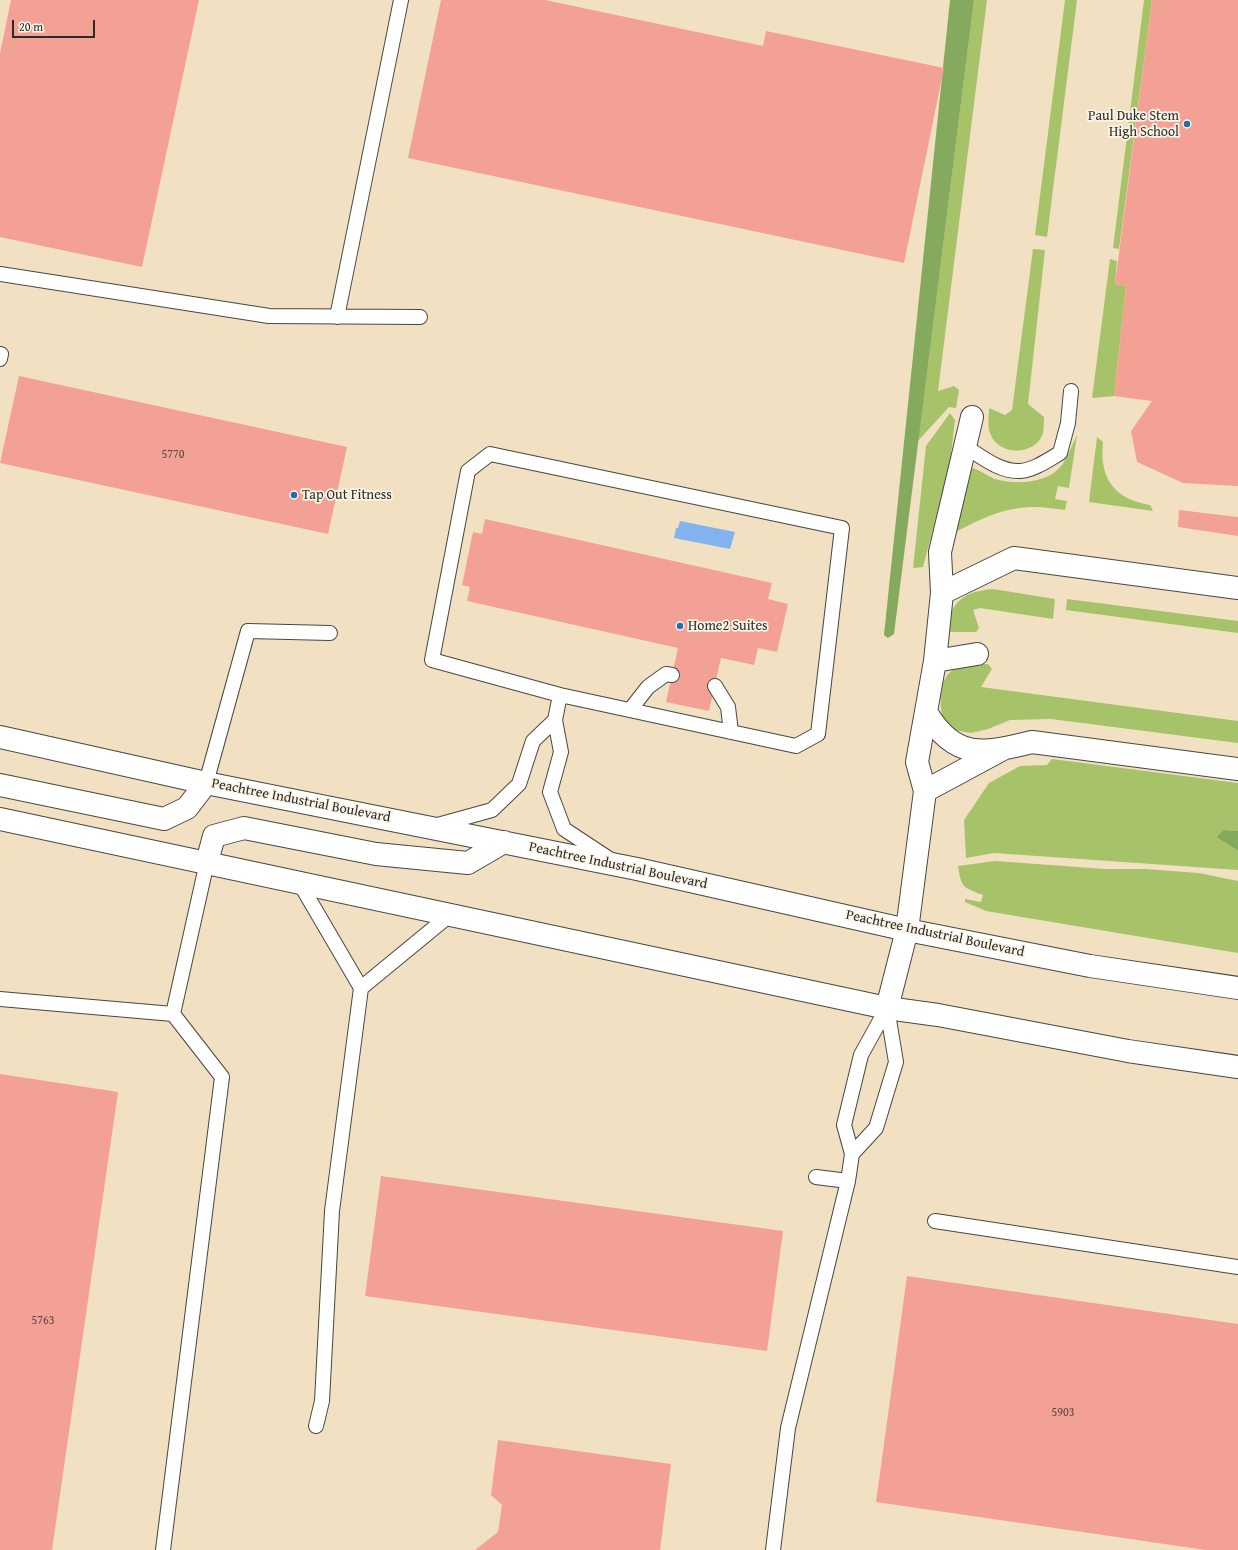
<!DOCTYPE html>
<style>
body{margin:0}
#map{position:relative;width:1238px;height:1550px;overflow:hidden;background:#f1e1c2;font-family:"Gentium Book Plus",serif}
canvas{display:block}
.scale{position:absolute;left:12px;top:20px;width:83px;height:18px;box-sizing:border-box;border:2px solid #2b2b2b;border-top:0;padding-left:5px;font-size:12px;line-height:14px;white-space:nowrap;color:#2b2b2b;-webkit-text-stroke:3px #fcf5e5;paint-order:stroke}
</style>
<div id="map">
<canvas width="1238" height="1550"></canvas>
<div class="scale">20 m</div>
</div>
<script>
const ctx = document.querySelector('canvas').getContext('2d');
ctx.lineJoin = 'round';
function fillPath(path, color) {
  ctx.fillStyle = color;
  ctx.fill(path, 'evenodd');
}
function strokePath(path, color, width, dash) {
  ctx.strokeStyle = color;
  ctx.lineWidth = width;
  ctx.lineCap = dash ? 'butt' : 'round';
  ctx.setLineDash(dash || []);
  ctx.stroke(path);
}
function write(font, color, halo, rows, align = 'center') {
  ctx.font = font + ' "Gentium Book Plus",serif';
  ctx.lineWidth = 3.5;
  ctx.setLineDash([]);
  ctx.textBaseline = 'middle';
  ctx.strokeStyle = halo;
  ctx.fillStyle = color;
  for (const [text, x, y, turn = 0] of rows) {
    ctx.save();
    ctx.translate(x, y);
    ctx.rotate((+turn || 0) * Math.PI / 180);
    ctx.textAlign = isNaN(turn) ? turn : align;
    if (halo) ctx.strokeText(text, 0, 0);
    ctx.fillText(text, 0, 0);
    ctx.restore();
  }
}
const green = new Path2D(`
 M 974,0 L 987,0 L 938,391 L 954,386 L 959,390 L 956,408 L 949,407 L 918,441 Z
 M 1065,0 L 1077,0 L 1047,237 L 1035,235 Z
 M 1144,0 L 1152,0 L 1119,249 L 1113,248 Z
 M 1033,249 L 1045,250 L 1028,404 L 1044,417 C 1044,422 1044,428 1043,433 C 1036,456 998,457 990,433 C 987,427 989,416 989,408 L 1005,415 L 1012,410 Z
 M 1110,259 L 1117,261 L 1115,284 L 1126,286 L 1114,396 L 1092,398 Z
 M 950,413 L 955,420 L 950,464 L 923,567 L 913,568 L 926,446 Z
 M 1077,435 L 1069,488 L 1058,486 L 1055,499 L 1067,501 L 1065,510 C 1055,509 1045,507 1035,507 C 1005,506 976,521 950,535 L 968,472 L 973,468 C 981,471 988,476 995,479 C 1015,485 1048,484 1062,465 C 1068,456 1072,445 1077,435 Z
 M 1097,437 L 1103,442 C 1099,478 1114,499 1150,505 L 1153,511 L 1089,502 Z
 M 993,589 L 1055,599 L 1053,619 L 980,608 L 973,610 L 979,628 L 976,632 L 948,632 C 948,602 965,591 993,589 Z
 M 1067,599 L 1238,621 L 1238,633 L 1066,610 Z
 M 988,664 L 992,669 L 981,687 L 1238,721 L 1238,743 L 1051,719 L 1010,720 L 988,729 L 971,733 L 954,730 L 943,720 C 939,699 937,673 963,665 C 970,663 980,664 988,664 Z
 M 1052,759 L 1238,783 L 1238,831 L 1223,830 L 1216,837 L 1238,851 L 1238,870 L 994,853 L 966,858 L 964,820 L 989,783 L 1020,766 L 1047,765 Z
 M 995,861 L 1105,869 L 1145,869 L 1199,873 L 1238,881 L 1238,953 L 986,911 L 965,902 L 965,899 L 981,902 L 983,895 C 964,888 961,888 958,866 Z`);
const forest = new Path2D(`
 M 950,0 L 974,0 L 894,634 L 888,638 L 884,635 Z
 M 1223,830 L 1238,831 L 1238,851 L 1216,837 Z`);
const water = new Path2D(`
 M 680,521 L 735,532 L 730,549 L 674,538 L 676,528 L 678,528 Z`);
const building = new Path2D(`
 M 11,0 L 199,0 L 142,267 L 0,237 L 0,54 Z
 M 441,0 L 545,0 L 763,46 L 766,31 L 944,68 L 904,263 L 408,158 Z
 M 1152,0 L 1238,0 L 1238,486 L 1183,483 L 1137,462 L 1131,431 L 1152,401 L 1114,396 L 1126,286 L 1115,284 Z
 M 19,376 L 347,447 L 328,534 L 0,463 Z
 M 1179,510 L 1238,517 L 1238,536 L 1178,527 Z
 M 485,519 L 772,583 L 768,599 L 788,604 L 777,652 L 758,648 L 754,665 L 721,658 L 709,711 L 666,702 L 678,648 L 467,601 L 470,587 L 462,585 L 473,532 L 482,534 Z
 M 0,1074 L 118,1092 L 52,1550 L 0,1550 Z
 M 381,1176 L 783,1231 L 767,1351 L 365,1296 Z
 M 907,1276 L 1238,1324 L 1238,1550 L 1206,1550 L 876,1502 Z
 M 498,1440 L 671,1464 L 660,1550 L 475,1550 L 498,1532 L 502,1505 L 491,1495 Z`);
const service = new Path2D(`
 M 0,274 L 269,316 L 420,317
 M 337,317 L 401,0
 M 0,359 L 1,354
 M 966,447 C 982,457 1000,472 1020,471 C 1034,470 1048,460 1060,453 L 1068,423 L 1071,391
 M 715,686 L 728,707 L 731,732
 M 560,695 L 796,746 L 818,734 L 842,528 L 490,454 L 468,471 L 432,660 L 560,695 L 555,720 L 561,752 L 550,792 L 564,829 L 611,860
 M 630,710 L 648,687 L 666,674 L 672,675
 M 206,783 L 248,631 L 330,633
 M 434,826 L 492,810 L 519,784 L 533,741 L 555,720
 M 299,882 L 361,988 L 332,1211 L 322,1401 L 316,1426
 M 361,988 L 451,914
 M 0,999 L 173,1014 L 222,1077 L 163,1550
 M 173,1014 L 207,862
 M 852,1154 L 876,1128 L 896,1062 L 887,1008
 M 816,1177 L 848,1181
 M 935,1221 L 1238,1267
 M 773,1550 L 788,1428 L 848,1181 L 852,1154 L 844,1125 L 861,1055 L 887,1008`);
const minor = new Path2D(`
 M 972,417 L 940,552 L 942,593 L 935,661 L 917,762 L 925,791 L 1003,749
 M 942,593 L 1014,558 L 1238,588
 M 935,661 L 977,654
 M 926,712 C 955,760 983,754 1032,742 L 1238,769
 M 887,1008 L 907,930 L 925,791`);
const trunk = new Path2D(`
 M 0,737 L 206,783 L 637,869 L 907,930 L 1090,966 L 1238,988
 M 0,785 L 164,819 L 187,808 L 206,783
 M 0,819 L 887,1008 L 938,1015 L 1128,1051 L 1238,1067
 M 207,862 L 214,836 L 244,828 L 376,854 L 468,863 L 504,842`);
const markers = [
 [1187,124,4,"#1f6fb2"],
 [294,495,4,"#1f6fb2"],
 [680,626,4,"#1f6fb2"]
];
const numberNames = [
 ["5770",173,455],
 ["5763",43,1321],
 ["5903",1063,1413]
];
const poiNames = [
 ["Paul Duke Stem",1179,116,"right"],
 ["High School",1179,132,"right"],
 ["Tap Out Fitness",302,495],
 ["Home2 Suites",688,626]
];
const streetNames = [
 ["Peachtree Industrial Boulevard",301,801,11],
 ["Peachtree Industrial Boulevard",618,866,12],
 ["Peachtree Industrial Boulevard",935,934,12]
];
fillPath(green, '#a7c369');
fillPath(forest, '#85a95d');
fillPath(water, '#81b4ee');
fillPath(building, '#f2a194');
strokePath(service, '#494642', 16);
strokePath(minor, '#494642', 24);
strokePath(trunk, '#494642', 24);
strokePath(service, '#fff', 14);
strokePath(minor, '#fff', 22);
strokePath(trunk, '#fff', 22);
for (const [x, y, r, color] of markers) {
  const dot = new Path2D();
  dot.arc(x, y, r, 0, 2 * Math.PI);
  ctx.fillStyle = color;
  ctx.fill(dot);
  strokePath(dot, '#fcf5e5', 1.5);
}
write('12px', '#5d4845', null, numberNames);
write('14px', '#2b2b2b', '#fcf5e5', poiNames, 'left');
write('14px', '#2b2b2b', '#fcf5e5', streetNames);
</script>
